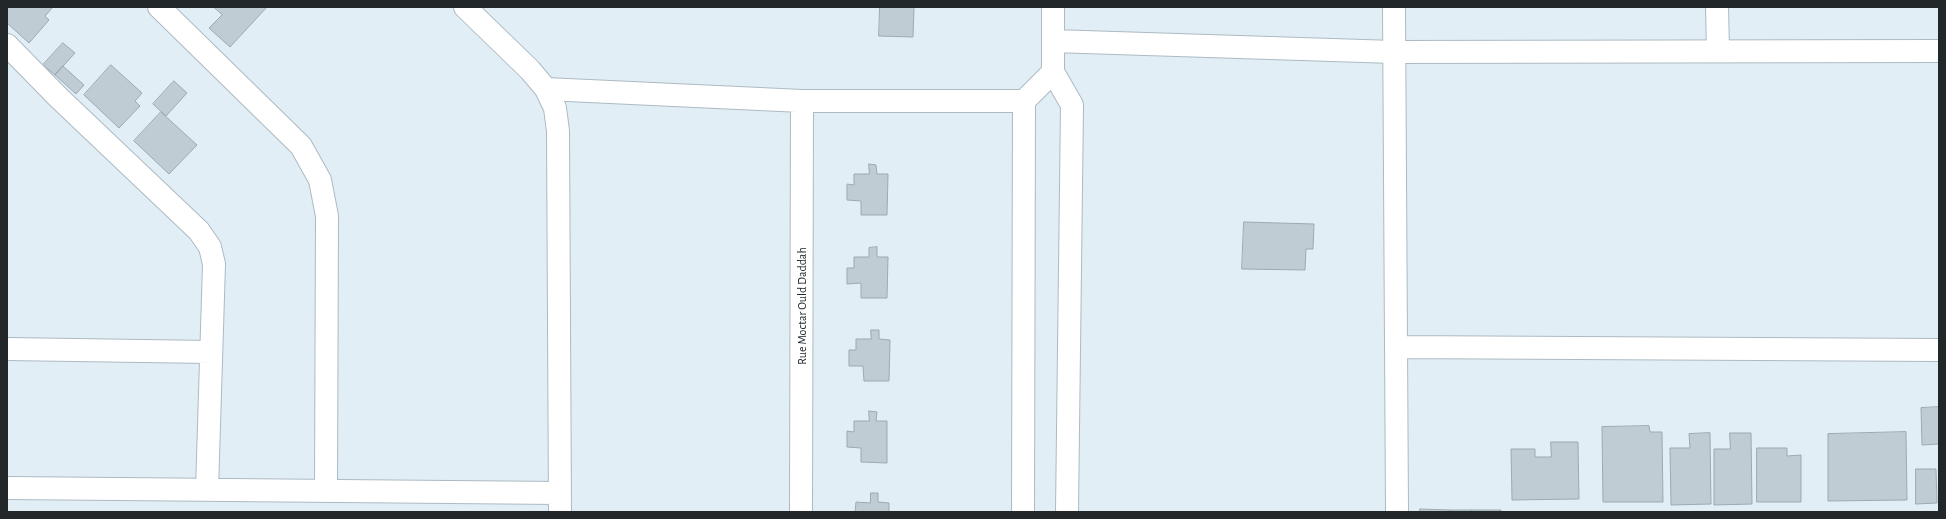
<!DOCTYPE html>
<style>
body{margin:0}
#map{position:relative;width:1946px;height:519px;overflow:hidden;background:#e1eef6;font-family:"Alegreya Sans",sans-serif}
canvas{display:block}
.frame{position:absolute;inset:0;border:8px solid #22272a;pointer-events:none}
</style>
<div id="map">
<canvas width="1946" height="519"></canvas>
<div class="frame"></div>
</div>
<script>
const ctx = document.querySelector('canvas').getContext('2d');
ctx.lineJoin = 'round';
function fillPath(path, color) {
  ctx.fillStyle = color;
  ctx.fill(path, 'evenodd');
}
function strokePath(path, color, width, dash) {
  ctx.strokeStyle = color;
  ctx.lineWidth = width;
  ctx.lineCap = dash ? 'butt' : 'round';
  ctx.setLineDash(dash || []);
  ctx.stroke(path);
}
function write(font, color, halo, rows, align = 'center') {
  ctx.font = font + ' "Alegreya Sans",sans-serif';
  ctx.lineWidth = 3;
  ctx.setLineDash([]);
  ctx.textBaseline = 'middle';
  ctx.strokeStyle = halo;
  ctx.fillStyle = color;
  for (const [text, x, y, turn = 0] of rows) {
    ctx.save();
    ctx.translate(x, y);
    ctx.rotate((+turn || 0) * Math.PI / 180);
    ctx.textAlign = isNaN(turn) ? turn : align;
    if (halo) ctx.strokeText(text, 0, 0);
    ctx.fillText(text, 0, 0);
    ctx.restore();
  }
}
const building = new Path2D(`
 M 7,7 L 50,7 L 52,8 L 45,16 L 49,20 L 29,43 L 7,23 Z
 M 214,7 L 267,7 L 230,47 L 209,28 L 222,15 Z
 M 880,7 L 914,7 L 913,37 L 879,36 Z
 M 63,43 L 75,53 L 55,75 L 43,65 Z
 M 111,65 L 142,93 L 135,101 L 140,106 L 119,128 L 84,95 Z
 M 63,66 L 84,85 L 76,94 L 55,75 Z
 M 174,81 L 187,93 L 166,116 L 153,104 Z
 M 161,112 L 197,145 L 169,174 L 134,141 Z
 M 869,164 L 876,165 L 877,174 L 888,174 L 887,215 L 861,215 L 861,201 L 847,200 L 847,184 L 854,185 L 854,174 L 869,174 Z
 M 1244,222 L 1314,224 L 1313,249 L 1306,249 L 1305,270 L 1242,269 Z
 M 877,247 L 877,257 L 888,257 L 887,298 L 861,298 L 861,283 L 847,284 L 847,268 L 854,268 L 854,257 L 869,257 L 869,248 Z
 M 871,330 L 879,330 L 879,339 L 890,340 L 889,381 L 864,381 L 863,366 L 849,366 L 849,350 L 856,350 L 856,339 L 871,339 Z
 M 1939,407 L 1939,444 L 1922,445 L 1921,408 Z
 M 869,411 L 877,412 L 876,421 L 887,421 L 887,463 L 861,462 L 861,448 L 847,447 L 847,431 L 854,432 L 854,421 L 869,421 Z
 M 1649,426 L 1650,432 L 1662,432 L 1663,502 L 1603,502 L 1602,427 Z
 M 1906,432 L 1907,500 L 1828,501 L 1828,434 Z
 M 1710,433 L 1711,504 L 1671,505 L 1670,448 L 1690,448 L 1689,434 Z
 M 1730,433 L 1751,433 L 1752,504 L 1714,505 L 1714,449 L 1730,449 Z
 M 1551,442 L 1578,442 L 1579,499 L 1512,500 L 1511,449 L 1535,449 L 1535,457 L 1551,457 Z
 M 1757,448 L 1787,448 L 1787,456 L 1801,455 L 1801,502 L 1757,502 Z
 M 1916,469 L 1936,469 L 1937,503 L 1916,504 Z
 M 871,493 L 878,493 L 878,502 L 889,503 L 889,512 L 855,512 L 856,502 L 870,503 Z
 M 1420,509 L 1450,510 L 1450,512 L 1420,512 Z
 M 1450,510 L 1472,510 L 1472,512 L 1450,512 Z
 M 1472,510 L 1501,510 L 1501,512 L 1472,512 Z`);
const street = new Path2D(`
 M 159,7 L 301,146 L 320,180 L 327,216 L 326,491
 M 465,7 L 530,70 L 546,89 L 555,108 L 558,131 L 560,512
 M 1053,7 L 1053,72 L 1072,105 L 1067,512
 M 1394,7 L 1397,512
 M 1717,7 L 1718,51
 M 1053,41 L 1394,52 L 1939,51
 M 7,45 L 58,97 L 199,231 L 210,247 L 214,264 L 207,490
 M 546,89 L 802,101 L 1024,101
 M 1396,347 L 1939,350
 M 7,349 L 210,352
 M 7,488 L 560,493
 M 801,512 L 802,101
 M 1023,512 L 1024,101 L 1053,72`);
const streetNames = [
 ["Rue Moctar Ould Daddah",802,306,-90]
];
fillPath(building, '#bfccd4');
strokePath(building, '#9ca9b1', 1);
strokePath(street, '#adbac2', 24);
strokePath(street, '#fff', 22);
write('12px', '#22272a', '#fff', streetNames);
</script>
